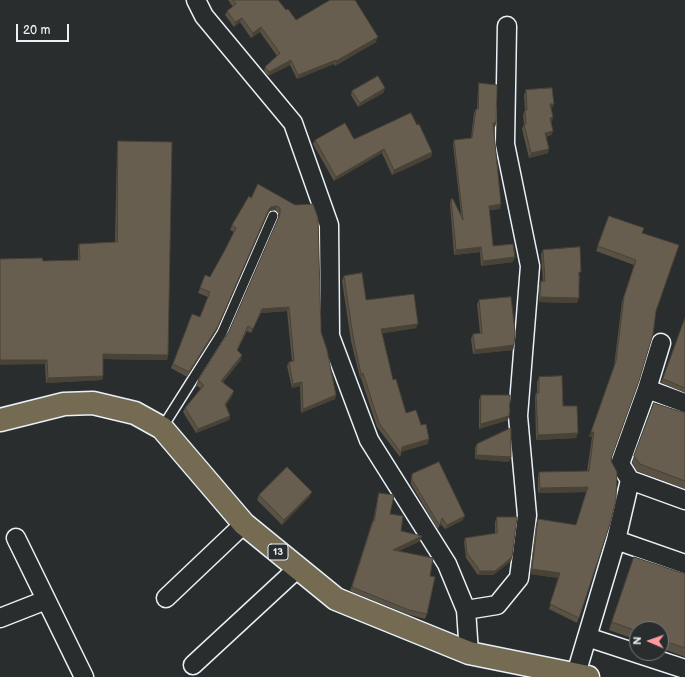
<!DOCTYPE html>
<style>
body{margin:0}
#map{position:relative;width:685px;height:677px;overflow:hidden;background:#2a2d2e;font-family:"Balsamiq Sans",sans-serif}
canvas{display:block}
.north{position:absolute;left:629px;top:621px;width:40px;height:40px;box-sizing:border-box;background:#2a2d2e;border:1px solid #767b7f;border-radius:50%;rotate:272deg;font-size:11px;font-weight:700;line-height:16px;text-align:center;color:#e8f1f8}
.north::after{content:'';display:block;margin:auto;width:14px;height:18px;background:#ff9aa2;clip-path:polygon(50% 0,100% 100%,50% 72%,0 100%)}
.scale{position:absolute;left:16px;top:24px;width:53px;height:18px;box-sizing:border-box;border:2px solid #e8f1f8;border-top:0;padding-left:5px;font-size:12px;line-height:14px;white-space:nowrap;color:#e8f1f8;-webkit-text-stroke:3px #2a2d2e;paint-order:stroke}
</style>
<div id="map">
<canvas width="685" height="677"></canvas>
<div class="north">N</div>
<div class="scale">20 m</div>
</div>
<script>
const ctx = document.querySelector('canvas').getContext('2d');
ctx.lineJoin = 'round';
function strokePath(path, color, width, dash) {
  ctx.strokeStyle = color;
  ctx.lineWidth = width;
  ctx.lineCap = dash ? 'butt' : 'round';
  ctx.setLineDash(dash || []);
  ctx.stroke(path);
}
function fillPath(path, color) {
  ctx.fillStyle = color;
  ctx.fill(path, 'evenodd');
}
function write(font, color, halo, rows, align = 'center') {
  ctx.font = font + ' "Balsamiq Sans",sans-serif';
  ctx.lineWidth = 3;
  ctx.setLineDash([]);
  ctx.textBaseline = 'middle';
  ctx.strokeStyle = halo;
  ctx.fillStyle = color;
  for (const [text, x, y, turn = 0] of rows) {
    ctx.save();
    ctx.translate(x, y);
    ctx.rotate((+turn || 0) * Math.PI / 180);
    ctx.textAlign = isNaN(turn) ? turn : align;
    if (halo) ctx.strokeText(text, 0, 0);
    ctx.fillText(text, 0, 0);
    ctx.restore();
  }
}
const service = new Path2D(`
 M 162,428 L 222,333 L 273,216`);
const minor = new Path2D(`
 M 196,0 L 204,16 L 293,123 L 329,225 L 330,336 L 369,440 L 447,564 L 466,610 L 469,653
 M 647,389 L 685,403
 M 630,480 L 685,500
 M 16,538 L 84,677
 M 616,540 L 685,564
 M 166,598 L 244,524
 M 466,610 L 497,605 L 519,578 L 527,515 L 518,416 L 530,266 L 505,144 L 507,26
 M 0,618 L 46,600
 M 587,637 L 685,669
 M 193,665 L 298,568
 M 576,674 L 616,540 L 630,480 L 620,464 L 647,389 L 661,343`);
const primary = new Path2D(`
 M 0,420 L 64,404 L 93,403 L 135,413 L 162,428 L 244,524 L 336,599 L 469,653 L 588,677`);
const wall = new Path2D(`
 M 228,0 L 278,0 L 286,10 L 296,20 L 376,42 L 335,66 L 334,64 L 297,79 L 290,65 L 268,76 L 264,71 L 265,67 L 277,56 L 260,32 L 251,38 L 240,22 L 234,27 L 225,15 L 227,11 L 233,7 Z
 M 479,83 L 496,123 L 495,127 L 493,127 L 500,209 L 489,210 L 493,246 L 513,262 L 481,266 L 480,252 L 454,255 L 450,204 L 451,199 L 461,214 L 453,144 L 454,140 L 471,138 L 474,113 L 476,109 L 477,109 L 478,87 Z
 M 385,88 L 383,93 L 358,107 L 351,95 L 352,91 Z
 M 526,90 L 554,104 L 552,108 L 551,108 L 552,122 L 551,122 L 553,131 L 551,135 L 546,137 L 548,153 L 529,158 L 522,129 L 524,124 L 523,115 L 525,110 L 524,95 Z
 M 417,125 L 432,152 L 431,157 L 392,175 L 382,153 L 334,181 L 313,144 L 315,140 L 354,139 Z
 M 118,141 L 168,355 L 167,360 L 103,359 L 103,376 L 102,380 L 46,383 L 45,364 L 78,260 L 78,248 L 79,244 L 115,242 L 117,146 Z
 M 251,198 L 295,205 L 321,332 L 336,395 L 335,399 L 301,413 L 300,386 L 292,388 L 287,366 L 289,362 L 292,361 L 287,311 L 261,313 L 251,333 L 247,331 L 237,351 L 241,360 L 223,382 L 232,396 L 226,405 L 230,416 L 229,420 L 196,433 L 183,412 L 185,408 L 201,389 L 196,385 L 198,380 L 229,331 L 278,218 L 278,213 L 275,210 L 270,211 L 268,214 L 217,330 L 187,377 L 171,368 L 192,314 L 200,317 L 208,297 L 198,293 L 205,275 L 210,277 L 226,248 L 234,232 L 230,230 L 232,225 Z
 M 609,216 L 642,233 L 656,311 L 612,456 L 610,524 L 577,623 L 549,609 L 559,578 L 530,574 L 536,524 L 538,519 L 576,525 L 586,492 L 538,493 L 538,477 L 539,472 L 587,471 L 592,437 L 589,437 L 614,366 L 622,302 L 634,265 L 596,251 Z
 M 543,250 L 580,276 L 577,303 L 539,302 L 539,286 L 541,281 L 543,281 L 541,254 Z
 M 344,276 L 366,300 L 416,328 L 382,333 L 393,380 L 406,413 L 421,425 L 428,444 L 402,451 L 400,457 L 377,427 L 361,378 L 360,378 L 351,341 L 342,281 Z
 M 479,300 L 514,345 L 513,350 L 473,354 L 471,339 L 473,334 L 480,333 L 477,304 Z
 M 685,318 L 685,393 L 661,383 Z
 M 539,377 L 563,406 L 578,433 L 576,438 L 536,440 L 535,398 L 536,393 L 537,393 L 537,382 Z
 M 481,395 L 509,416 L 508,420 L 479,429 L 479,400 Z
 M 654,403 L 685,413 L 685,489 L 637,471 L 632,463 Z
 M 477,444 L 509,462 L 475,459 L 475,448 Z
 M 412,474 L 463,520 L 445,529 L 440,523 L 438,530 L 411,484 L 411,479 Z
 M 379,493 L 390,514 L 401,531 L 422,536 L 420,541 L 399,551 L 430,576 L 427,614 L 425,619 L 407,614 L 350,591 L 371,525 L 373,521 L 378,497 Z
 M 259,495 L 310,496 L 282,525 L 257,500 Z
 M 497,517 L 512,557 L 511,561 L 493,575 L 478,575 L 466,558 L 464,542 L 465,538 L 495,534 L 495,522 Z
 M 634,557 L 685,574 L 685,657 L 661,648 L 661,629 L 637,629 L 637,640 L 609,630 Z`);
const shadedWall = new Path2D(`
 M 242,18 L 240,22 L 234,27 L 235,22 Z
 M 261,27 L 260,32 L 251,38 L 253,33 Z
 M 378,37 L 376,42 L 335,66 L 336,61 Z
 M 291,60 L 290,65 L 268,76 L 269,72 Z
 M 336,60 L 334,64 L 297,79 L 298,75 Z
 M 385,88 L 383,93 L 358,107 L 360,103 Z
 M 550,104 L 554,104 L 552,108 L 549,108 Z
 M 553,117 L 552,122 L 548,123 L 550,118 Z
 M 493,123 L 496,123 L 495,127 L 491,127 Z
 M 553,131 L 551,135 L 544,137 L 545,133 Z
 M 384,149 L 382,153 L 334,181 L 336,177 Z
 M 549,149 L 548,153 L 529,158 L 531,153 Z
 M 432,152 L 431,157 L 392,175 L 394,170 Z
 M 501,204 L 500,209 L 487,210 L 489,206 Z
 M 277,206 L 275,210 L 270,211 L 268,214 L 217,330 L 187,377 L 269,209 L 271,207 Z
 M 481,247 L 480,252 L 454,255 L 456,250 Z
 M 515,257 L 513,262 L 481,266 L 483,261 Z
 M 540,297 L 579,298 L 577,303 L 539,302 Z
 M 289,307 L 287,311 L 261,313 L 251,333 L 262,309 Z
 M 418,324 L 416,328 L 380,334 L 381,329 Z
 M 514,345 L 513,350 L 473,354 L 475,350 Z
 M 103,354 L 168,355 L 167,360 L 101,359 Z
 M 242,355 L 241,360 L 220,386 L 221,381 Z
 M 0,360 L 47,360 L 45,364 L 0,365 Z
 M 363,373 L 361,378 L 360,378 L 361,374 Z
 M 103,376 L 102,380 L 46,383 L 48,378 Z
 M 302,382 L 300,386 L 292,388 L 293,384 Z
 M 234,391 L 232,396 L 224,408 L 225,404 Z
 M 336,395 L 335,399 L 301,413 L 303,409 Z
 M 230,416 L 229,420 L 196,433 L 198,429 Z
 M 509,416 L 508,420 L 479,429 L 481,424 Z
 M 591,432 L 594,432 L 592,437 L 589,437 Z
 M 578,433 L 576,438 L 536,440 L 538,435 Z
 M 429,439 L 428,444 L 401,452 L 402,447 Z
 M 476,455 L 511,457 L 509,462 L 475,459 Z
 M 588,487 L 586,492 L 538,493 L 540,488 Z
 M 312,492 L 310,496 L 282,525 L 284,520 Z
 M 465,516 L 463,520 L 445,529 L 447,525 Z
 M 422,536 L 420,541 L 391,555 L 393,550 Z
 M 512,557 L 511,561 L 493,575 L 478,575 L 480,571 Z
 M 532,569 L 560,573 L 559,578 L 530,574 Z`);
const building = new Path2D(`
 M 233,0 L 278,0 L 286,10 L 288,9 L 296,20 L 330,0 L 355,0 L 378,37 L 336,61 L 336,60 L 298,75 L 291,60 L 269,72 L 265,67 L 280,53 L 261,27 L 253,33 L 242,18 L 235,22 L 227,11 L 236,4 Z
 M 378,76 L 385,88 L 360,103 L 352,91 Z
 M 479,83 L 497,85 L 496,123 L 493,123 L 501,204 L 489,206 L 493,246 L 513,244 L 515,257 L 483,261 L 481,247 L 456,250 L 451,199 L 453,199 L 463,220 L 454,140 L 472,138 L 476,109 L 478,109 Z
 M 552,88 L 554,104 L 550,104 L 553,117 L 550,118 L 553,131 L 545,133 L 549,149 L 531,153 L 524,124 L 526,124 L 525,110 L 527,110 L 526,90 Z
 M 411,113 L 417,125 L 419,124 L 432,152 L 394,170 L 384,149 L 336,177 L 315,140 L 345,123 L 354,139 Z
 M 118,141 L 172,142 L 168,355 L 103,354 L 103,376 L 48,378 L 47,360 L 0,360 L 0,259 L 42,258 L 43,261 L 80,260 L 79,244 L 117,242 Z
 M 258,184 L 295,205 L 313,204 L 318,218 L 321,332 L 327,350 L 336,395 L 303,409 L 302,382 L 293,384 L 289,362 L 294,361 L 289,307 L 262,309 L 253,329 L 248,326 L 237,350 L 242,355 L 221,381 L 234,391 L 225,404 L 230,416 L 198,429 L 185,408 L 204,385 L 198,380 L 229,331 L 280,214 L 280,208 L 277,206 L 271,207 L 269,209 L 218,326 L 189,372 L 173,364 L 192,314 L 200,317 L 210,292 L 200,288 L 205,275 L 210,277 L 226,248 L 236,228 L 232,225 L 249,196 L 251,198 Z
 M 609,216 L 644,228 L 642,233 L 679,245 L 656,311 L 653,334 L 639,381 L 612,456 L 611,461 L 617,472 L 616,499 L 610,524 L 579,618 L 550,604 L 560,573 L 532,569 L 538,519 L 576,525 L 588,487 L 540,488 L 539,472 L 589,471 L 594,432 L 591,432 L 616,361 L 624,297 L 636,260 L 598,246 Z
 M 580,247 L 581,272 L 579,272 L 579,298 L 540,297 L 541,281 L 545,281 L 543,250 Z
 M 362,273 L 366,300 L 414,294 L 418,324 L 381,329 L 393,380 L 396,379 L 406,413 L 416,410 L 421,425 L 426,424 L 429,439 L 402,447 L 401,453 L 379,423 L 363,373 L 361,374 L 353,336 L 344,276 Z
 M 511,297 L 515,332 L 514,345 L 475,350 L 473,334 L 482,333 L 479,300 Z
 M 685,318 L 685,388 L 663,379 Z
 M 562,376 L 563,406 L 577,406 L 578,433 L 538,435 L 536,393 L 539,393 L 539,377 Z
 M 481,395 L 510,395 L 509,416 L 481,424 Z
 M 654,403 L 685,413 L 685,481 L 640,464 L 634,456 Z
 M 511,428 L 511,457 L 476,455 L 477,444 Z
 M 439,462 L 465,516 L 447,525 L 442,518 L 440,526 L 412,480 L 412,474 Z
 M 287,467 L 312,492 L 284,520 L 259,495 Z
 M 379,493 L 394,495 L 390,514 L 403,516 L 401,531 L 422,536 L 393,550 L 433,558 L 430,576 L 435,577 L 427,614 L 409,610 L 352,587 L 373,521 L 374,521 Z
 M 497,517 L 517,517 L 512,557 L 495,571 L 480,571 L 467,553 L 465,538 L 497,533 Z
 M 634,557 L 685,574 L 685,648 L 661,640 L 661,629 L 637,629 L 637,631 L 612,622 Z`);
const shields = [
 [278,552,20]
];
const shieldNames = [
 ["13",278,552]
];
strokePath(service, '#e8f1f8', 12);
strokePath(minor, '#e8f1f8', 21);
strokePath(primary, '#e8f1f8', 25);
strokePath(service, '#2a2d2e', 9);
strokePath(minor, '#2a2d2e', 18);
strokePath(primary, '#746b52', 22);
fillPath(wall, '#595144');
fillPath(shadedWall, '#484237');
fillPath(building, '#675e4f');
strokePath(building, '#484237', 1);
for (const [x, y, w] of shields) {
  const box = new Path2D();
  box.roundRect(x - w / 2, y - 8, w, 16, 3);
  ctx.fillStyle = '#2a2d2e';
  ctx.fill(box);
  strokePath(box, '#e8f1f8', 1);
}
write('bold 10px', '#e8f1f8', null, shieldNames);
</script>
